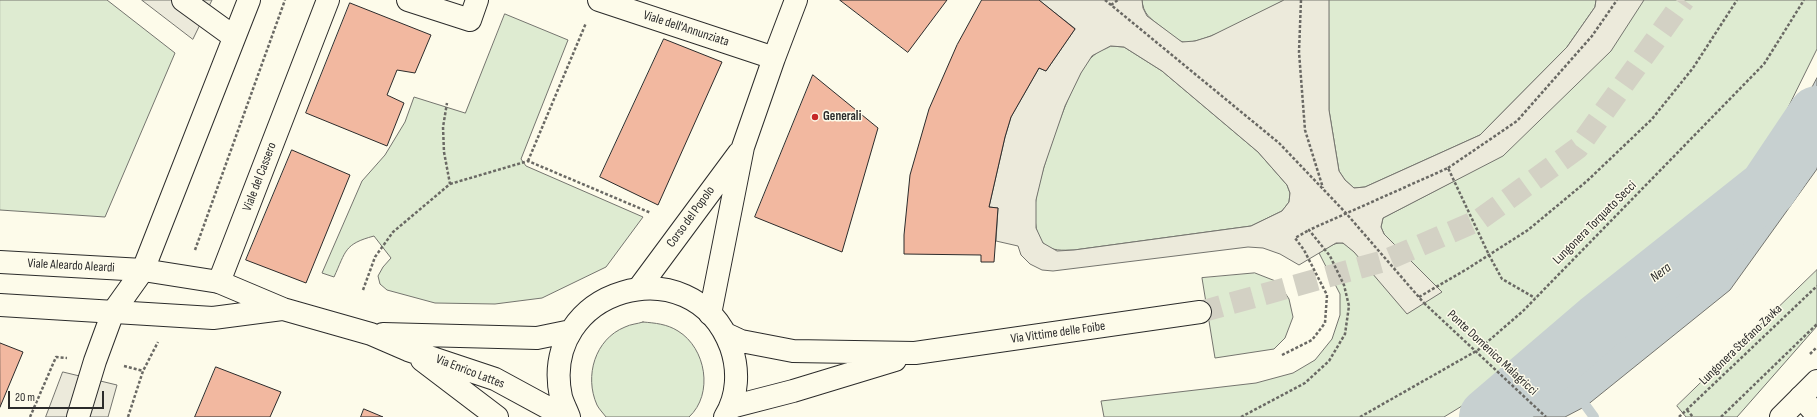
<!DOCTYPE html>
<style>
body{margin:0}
#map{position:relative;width:1817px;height:417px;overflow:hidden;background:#fdfbea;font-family:"Sofia Sans Condensed",sans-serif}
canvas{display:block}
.scale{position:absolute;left:8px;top:391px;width:96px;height:18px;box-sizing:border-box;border:2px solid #2b2b2b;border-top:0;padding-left:5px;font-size:12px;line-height:14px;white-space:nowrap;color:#2b2b2b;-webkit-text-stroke:3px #fdfbea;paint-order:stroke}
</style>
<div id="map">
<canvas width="1817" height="417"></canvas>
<div class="scale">20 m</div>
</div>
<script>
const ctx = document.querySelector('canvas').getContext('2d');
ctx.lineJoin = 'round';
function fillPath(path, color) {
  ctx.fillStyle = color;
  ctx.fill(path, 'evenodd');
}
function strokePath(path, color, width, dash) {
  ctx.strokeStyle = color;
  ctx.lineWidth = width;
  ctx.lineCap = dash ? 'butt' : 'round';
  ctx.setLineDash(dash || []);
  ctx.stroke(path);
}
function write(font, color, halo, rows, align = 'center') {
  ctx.font = font + ' "Sofia Sans Condensed",sans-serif';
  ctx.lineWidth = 3;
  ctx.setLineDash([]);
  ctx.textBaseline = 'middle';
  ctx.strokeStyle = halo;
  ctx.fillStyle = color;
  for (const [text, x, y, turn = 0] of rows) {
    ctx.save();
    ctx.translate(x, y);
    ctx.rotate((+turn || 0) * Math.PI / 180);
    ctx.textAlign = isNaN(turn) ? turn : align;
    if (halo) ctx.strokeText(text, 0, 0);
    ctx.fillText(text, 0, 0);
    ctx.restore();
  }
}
const green = new Path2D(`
 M 0,0 L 107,0 L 175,53 L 105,217 L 0,210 Z
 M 1142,0 L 1284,0 C 1267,10 1200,46 1183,42 C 1176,40 1166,30 1160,26 C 1150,18 1143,14 1142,0 Z
 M 1329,0 L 1596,0 L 1595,7 L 1567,47 L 1480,135 L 1365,187 L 1354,188 L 1345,180 L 1339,171 L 1329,110 Z
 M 1644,0 L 1817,0 L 1817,49 L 1768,148 L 1599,322 L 1444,417 L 1104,417 L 1101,401 L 1256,383 L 1293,373 L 1315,360 L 1332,339 L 1340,315 L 1340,294 L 1319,253 C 1326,249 1334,242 1342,243 C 1353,245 1397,302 1407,313 L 1441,291 L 1384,234 L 1381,227 L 1383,218 L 1454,181 Z
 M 505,14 L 568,40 L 521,159 L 526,166 L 643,217 L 606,267 L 542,298 L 495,304 L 435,303 L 387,290 L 380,284 L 378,276 L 383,267 L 391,258 L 374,236 C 344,244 346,251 334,277 L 322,273 L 362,181 L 385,155 L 405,122 L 414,97 L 465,113 Z
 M 1111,46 L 1124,47 L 1162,71 L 1258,152 L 1287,185 L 1290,193 L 1289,202 L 1282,211 L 1251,226 L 1074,250 C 1063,250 1052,252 1043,243 C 1034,235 1034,210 1036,199 C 1040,172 1073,72 1093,56 C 1098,51 1106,49 1111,46 Z
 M 1817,270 L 1817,326 L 1737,417 L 1686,417 L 1677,406 Z
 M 1255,273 L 1278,282 L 1289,299 L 1293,317 L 1285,338 L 1274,349 L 1215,358 L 1202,278 Z
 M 643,322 C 655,323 667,324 678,331 C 706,348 714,394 689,417 L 606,417 C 603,413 599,409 597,405 C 584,376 595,339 625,327 C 631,324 637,324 643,322 Z`);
const parking = new Path2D(`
 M 142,0 L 212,0 L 193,39 Z
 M 1039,0 L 1142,0 L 1143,8 L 1147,16 L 1182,42 L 1195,41 L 1211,36 L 1284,0 L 1329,0 L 1329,110 L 1339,171 L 1345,180 L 1354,188 L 1365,187 L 1480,135 L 1567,47 L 1595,7 L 1596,0 L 1644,0 L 1611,51 L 1503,156 L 1383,218 L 1381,227 L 1384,234 L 1442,292 L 1407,314 L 1354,252 L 1343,243 L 1336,243 L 1299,265 L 1280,254 L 1263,248 L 1248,247 L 1053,271 L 1042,270 L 1030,264 L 1021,255 L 1018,246 L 996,241 L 998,208 L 989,207 L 1005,137 L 1011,117 L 1039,68 L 1046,71 L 1075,29 ZM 1111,46 L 1124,47 L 1162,71 L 1258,152 L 1287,185 L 1290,193 L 1289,202 L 1282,211 L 1251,226 L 1074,250 L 1057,251 L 1043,243 L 1036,228 L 1036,200 L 1044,167 L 1065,106 L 1081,73 L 1092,56 Z
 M 63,372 L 117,385 L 108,417 L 46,417 Z`);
const water = new Path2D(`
 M 1817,78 L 1817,169 L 1730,290 L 1586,406 L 1565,417 L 1466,417 L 1614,324 L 1734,198 L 1792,125 Z`);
const stream = new Path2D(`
 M 1586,406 L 1594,417`);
const river = new Path2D(`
 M 1488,417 L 1599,322 L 1768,188 L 1817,115`);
const building = new Path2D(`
 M 840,0 L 947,0 L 908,52 Z
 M 982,0 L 1039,0 L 1075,29 L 1046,71 L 1039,68 L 1011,117 L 1005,137 L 989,207 L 998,208 L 994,262 L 981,262 L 981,255 L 904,254 L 904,235 L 910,175 L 929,109 L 957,45 Z
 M 350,3 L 431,35 L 415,73 L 397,70 L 387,95 L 404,103 L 387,146 L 306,113 Z
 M 664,39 L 722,62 L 658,205 L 600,177 Z
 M 813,75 L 878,128 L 842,252 L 755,217 Z
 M 292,150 L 350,175 L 306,283 L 246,260 Z
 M 0,343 L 23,352 L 0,407 Z
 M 216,367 L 281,392 L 270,417 L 195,417 Z
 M 364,409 L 383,417 L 361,417 Z`);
const secondaryTunnel = new Path2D(`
 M 1200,312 L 1384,261 L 1479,220 L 1578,148 L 1684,0`);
const path = new Path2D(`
 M 1105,0 L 1279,143 L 1345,212 L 1424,303
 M 1301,0 L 1299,52 L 1305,130 L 1323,188
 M 1111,5 L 1118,0
 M 528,161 L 586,23
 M 1448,168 L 1517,121 L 1592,36 L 1617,0
 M 450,184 L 528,161 L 651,213
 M 195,250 L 285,0
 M 363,290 L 375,257 L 393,232 L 450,184 L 444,152 L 443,127 L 447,103
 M 1419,297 L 1467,269 L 1528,230 L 1587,181 L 1652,119 L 1693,68 L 1737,0
 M 1810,354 L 1817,347
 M 1282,355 L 1312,340 L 1325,323 L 1327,295 L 1304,250 L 1295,238 L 1309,230
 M 124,366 L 143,371
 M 1687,410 L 1693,417
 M 30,417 L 56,357 L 67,358
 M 128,417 L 143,371 L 158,342
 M 1241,417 L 1305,383 L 1329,361 L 1345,334 L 1349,306 L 1344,285 L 1330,256 L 1309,230 L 1448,168 L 1489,255 L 1502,279 L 1535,298
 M 1360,417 L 1478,350 L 1523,311 L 1764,64 L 1804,0
 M 1679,417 L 1817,286
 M 1721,417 L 1817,324`);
const street = new Path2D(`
 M 183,0 L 234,37
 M 408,0 L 470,20 L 477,0
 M 599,0 L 774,58
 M 219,282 L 328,0
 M 639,288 L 739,153
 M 710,314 L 743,147 L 774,58 L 796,0
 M 1801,397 L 1817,415
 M 78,417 L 95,361 L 113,312 L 143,270 L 249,0`);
const secondary = new Path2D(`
 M 0,262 L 143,270 L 219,282 L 283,309 L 371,334 L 408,350 L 495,379 L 565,417
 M 0,305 L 213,318 L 282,309
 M 383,334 L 537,338 L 571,331
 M 726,334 L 741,341 L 793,351 L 915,353 L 1200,312
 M 422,360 L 497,417
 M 731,407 L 793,391 L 895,360
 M 569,417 C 567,411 563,404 561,397 C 538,289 692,243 731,347 C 739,370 738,396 725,417
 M 1781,417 L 1817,381`);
const pathBridge = new Path2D(`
 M 1424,303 L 1546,417`);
const markers = [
 [815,117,4,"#c62828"]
];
const streetNames = [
 ["Viale dell'Annunziata",686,29,18],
 ["Viale del Cassero",260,177,-69],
 ["Corso del Popolo",691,217,-54],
 ["Lungonera Torquato Secci",1595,223,-45],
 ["Viale Aleardo Aleardi",71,266,3],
 ["Via Vittime delle Foibe",1058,333,-8],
 ["Lungonera Stefano Zavka",1741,345,-44],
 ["Ponte Domenico Malagricci",1492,353,43],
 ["Via Enrico Lattes",470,372,21]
];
const poiNames = [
 ["Generali",823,117]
];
const waterNames = [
 ["Nera",1661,273,-38]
];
fillPath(green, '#deebd1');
strokePath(green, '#74746e', 1);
fillPath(parking, '#eceadb');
strokePath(parking, '#74746e', 1);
fillPath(water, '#c7d0d0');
strokePath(water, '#74746e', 1);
strokePath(stream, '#c7d0d0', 10);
strokePath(river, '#c7d0d0', 58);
fillPath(building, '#f2b8a0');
strokePath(building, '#2b2b2b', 1);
strokePath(secondaryTunnel, '#d3d1c4', 22, [22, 11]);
strokePath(street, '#2b2b2b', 24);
strokePath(secondary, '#2b2b2b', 24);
strokePath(path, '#6a6964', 2.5, [3, 2]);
strokePath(street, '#fdfbea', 22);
strokePath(secondary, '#fdfbea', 22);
strokePath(pathBridge, '#6a6964', 2.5, [3, 2]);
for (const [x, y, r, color] of markers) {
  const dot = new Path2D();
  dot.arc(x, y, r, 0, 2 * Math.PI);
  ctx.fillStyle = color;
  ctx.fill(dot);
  strokePath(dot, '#fdfbea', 1.5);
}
write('13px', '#2b2b2b', '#fdfbea', streetNames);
write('bold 13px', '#2b2b2b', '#fdfbea', poiNames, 'left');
write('italic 14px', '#2b2b2b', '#fdfbea', waterNames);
</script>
